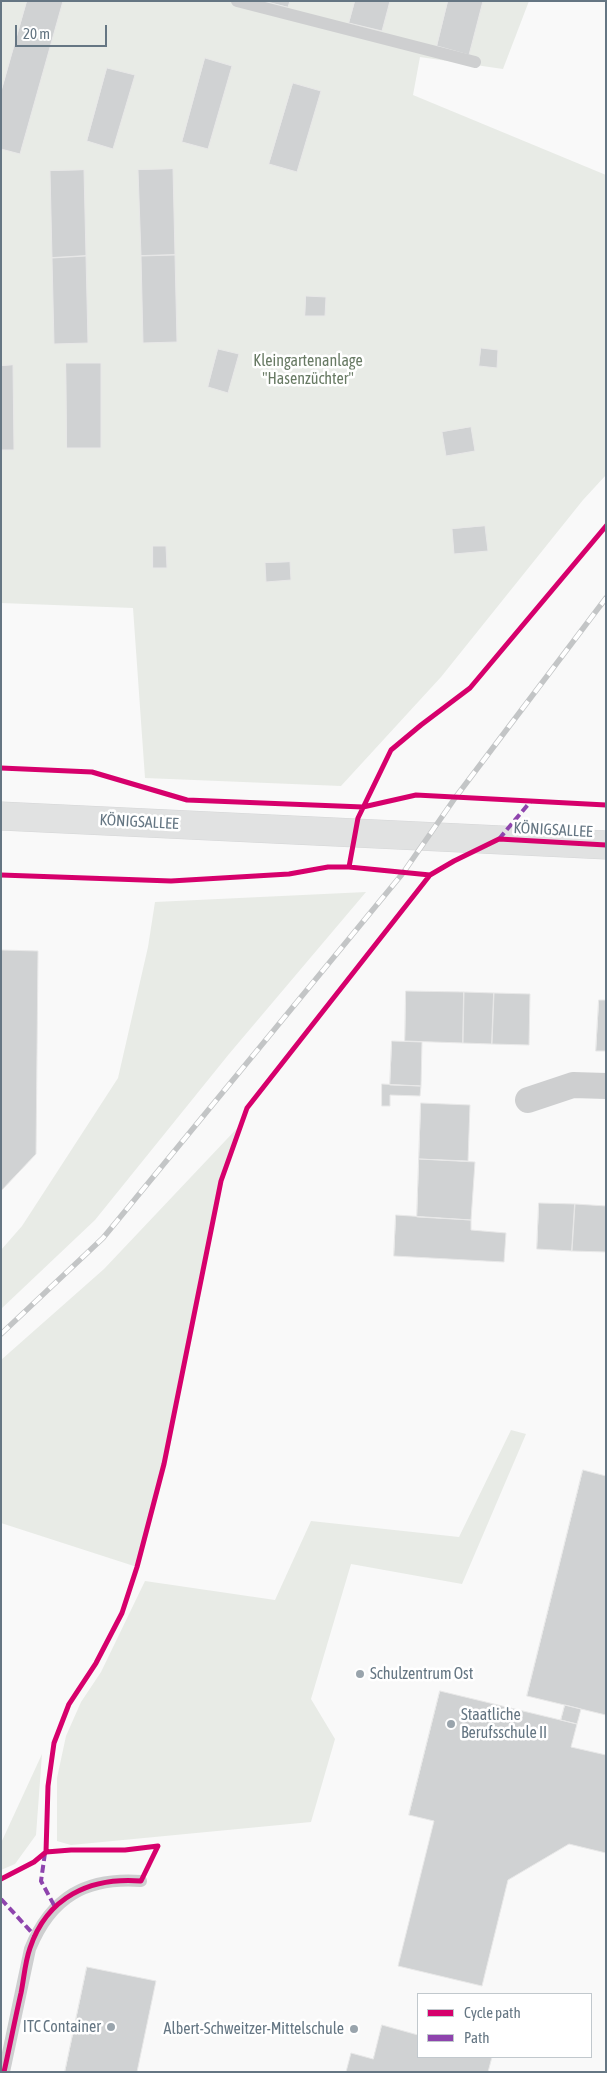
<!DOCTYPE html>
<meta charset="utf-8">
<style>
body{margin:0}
#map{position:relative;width:607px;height:2073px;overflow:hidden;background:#f9f9f9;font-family:"Asap Condensed",sans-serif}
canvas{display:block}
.frame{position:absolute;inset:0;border:2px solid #657683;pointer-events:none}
.legend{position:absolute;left:417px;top:1993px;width:175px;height:65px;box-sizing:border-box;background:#fff;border:1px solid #c1c8cd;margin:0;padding:6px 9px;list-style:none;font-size:15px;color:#657683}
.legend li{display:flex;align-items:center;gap:10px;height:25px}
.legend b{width:25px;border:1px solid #c1c8cd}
.scale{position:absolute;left:15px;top:25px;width:92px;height:22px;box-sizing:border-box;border:2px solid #657683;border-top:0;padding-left:6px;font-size:15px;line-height:18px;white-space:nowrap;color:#657683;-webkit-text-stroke:4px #fff;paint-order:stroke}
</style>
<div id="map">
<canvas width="607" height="2073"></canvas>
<div class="frame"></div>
<ul class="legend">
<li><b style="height:6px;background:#d6006c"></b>Cycle path</li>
<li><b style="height:6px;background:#8e44ad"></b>Path</li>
</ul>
<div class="scale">20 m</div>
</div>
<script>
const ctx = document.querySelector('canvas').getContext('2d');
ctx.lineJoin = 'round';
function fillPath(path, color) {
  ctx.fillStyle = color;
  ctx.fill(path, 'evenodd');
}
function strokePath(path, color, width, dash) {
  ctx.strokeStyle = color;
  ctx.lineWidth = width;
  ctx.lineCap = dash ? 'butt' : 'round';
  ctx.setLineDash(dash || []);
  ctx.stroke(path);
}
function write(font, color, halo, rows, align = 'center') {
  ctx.font = font + ' "Asap Condensed",sans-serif';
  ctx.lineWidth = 5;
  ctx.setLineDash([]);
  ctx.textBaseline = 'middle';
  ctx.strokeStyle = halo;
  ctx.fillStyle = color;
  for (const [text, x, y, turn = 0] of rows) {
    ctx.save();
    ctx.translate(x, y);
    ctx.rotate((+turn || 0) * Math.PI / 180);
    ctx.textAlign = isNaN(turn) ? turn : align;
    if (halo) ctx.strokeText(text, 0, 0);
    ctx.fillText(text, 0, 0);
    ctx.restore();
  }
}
const green = new Path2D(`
 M 1,1 L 529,1 L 503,69 L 420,57 L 413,95 L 606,175 L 606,475 L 583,500 L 441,677 L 341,786 L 145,778 L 133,608 L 1,603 Z
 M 366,892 L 229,1054 L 95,1220 L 1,1309 L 1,1250 L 22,1226 L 118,1078 L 148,947 L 155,902 Z
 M 243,1122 L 221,1181 L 164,1464 L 137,1567 L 1,1523 L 1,1360 L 104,1269 Z
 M 511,1430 L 526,1434 L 462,1584 L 351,1564 L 311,1699 L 335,1739 L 311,1822 L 71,1845 L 57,1841 L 57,1778 L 66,1736 L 81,1702 L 101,1672 L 145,1581 L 275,1600 L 311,1521 L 459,1537 Z
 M 42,1754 L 36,1835 L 15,1864 L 1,1870 L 1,1843 Z`);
const building = new Path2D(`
 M 27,1 L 63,1 L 20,154 L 1,149 L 1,92 Z
 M 264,1 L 290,1 L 288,7 Z
 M 355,1 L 390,1 L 382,31 L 349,23 Z
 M 448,1 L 483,1 L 469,55 L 437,46 Z
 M 205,58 L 232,66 L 208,149 L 182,142 Z
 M 107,68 L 135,75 L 113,149 L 87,141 Z
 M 293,83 L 321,91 L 297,172 L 269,164 Z
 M 173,169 L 175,255 L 141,256 L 138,170 Z
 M 84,170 L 86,256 L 52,258 L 50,171 Z
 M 175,255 L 177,342 L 143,343 L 141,256 Z
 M 86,256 L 88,343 L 54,344 L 52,258 Z
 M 306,296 L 326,297 L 325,316 L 305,316 Z
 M 481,348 L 498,350 L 497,368 L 479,366 Z
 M 218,349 L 239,354 L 228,393 L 208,387 Z
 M 66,363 L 101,363 L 101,448 L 67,448 Z
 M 13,365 L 14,450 L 1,450 L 1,366 Z
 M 471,427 L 475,451 L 446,456 L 442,432 Z
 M 485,526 L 488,551 L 454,554 L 452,529 Z
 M 153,546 L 166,546 L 167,568 L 153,568 Z
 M 290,562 L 291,580 L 266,582 L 265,563 Z
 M 1,950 L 38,951 L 36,1154 L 1,1191 Z
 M 406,991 L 464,992 L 463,1043 L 405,1041 Z
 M 464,992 L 494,993 L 492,1044 L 463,1043 Z
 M 494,993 L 530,994 L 529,1045 L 492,1044 Z
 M 599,1000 L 606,1000 L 606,1051 L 596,1051 Z
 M 392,1041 L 422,1042 L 421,1086 L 390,1085 Z
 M 382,1084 L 421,1086 L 420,1096 L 390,1095 L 390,1106 L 382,1106 Z
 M 421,1103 L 470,1105 L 468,1161 L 419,1159 Z
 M 419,1159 L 475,1162 L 471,1220 L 417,1217 Z
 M 539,1203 L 575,1204 L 572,1251 L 537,1249 Z
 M 575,1204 L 606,1206 L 606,1252 L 572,1251 Z
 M 396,1215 L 471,1220 L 471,1230 L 506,1233 L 504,1262 L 394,1256 Z
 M 583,1470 L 606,1476 L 606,1715 L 527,1696 Z
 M 440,1691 L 577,1724 L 571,1747 L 606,1755 L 606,1853 L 569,1844 L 508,1880 L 482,1986 L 398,1966 L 434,1821 L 409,1815 Z
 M 565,1705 L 581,1709 L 577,1724 L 561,1720 Z
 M 87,1967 L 156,1981 L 137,2072 L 65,2072 Z
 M 382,2025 L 418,2035 L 418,2057 L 492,2057 L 488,2072 L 346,2072 L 351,2053 L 373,2059 Z`);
const lane = new Path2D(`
 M 237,1 L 475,62
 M 4,2072 L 30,1949 C 51,1897 86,1877 141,1881`);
const street = new Path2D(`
 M 528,1100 L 573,1085 L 606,1086`);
const secondary = new Path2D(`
 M 1,816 L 606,845`);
const rail = new Path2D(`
 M 1,1334 L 103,1238 L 403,873 L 455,798 L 606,598`);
const quiet = new Path2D(`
 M 499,839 L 531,801
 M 45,1853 L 41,1881 L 55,1907
 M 1,1899 L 35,1936`);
const cycleway = new Path2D(`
 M 1,768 L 92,772 L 187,800 L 363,807 L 416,795 L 606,805
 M 349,867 L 358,818 L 391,750 L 421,725 L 470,688 L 606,526
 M 1,875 L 171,881 L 289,874 L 328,867 L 349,867 L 430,875
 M 46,1852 L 48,1786 L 54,1743 L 69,1704 L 96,1663 L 122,1613 L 137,1567 L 164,1464 L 221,1181 L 247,1108 L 430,875 L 454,861 L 499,839 L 606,845
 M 1,1879 L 34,1862 L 46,1852 L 71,1850 L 125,1850 L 158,1846 L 141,1881 C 90,1877 47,1897 30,1948 C 25,1962 24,1978 21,1993 C 15,2019 10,2045 4,2072`);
const markers = [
 [360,1674,5,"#99a4ac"],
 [451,1724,5,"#99a4ac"],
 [111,2027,5,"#99a4ac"],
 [354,2029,5,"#99a4ac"]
];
const parkNames = [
 ["Kleingartenanlage",308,361],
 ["\"Hasenzüchter\"",308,379]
];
const streetNames = [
 ["KÖNIGSALLEE",139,822,3],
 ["KÖNIGSALLEE",553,830,3]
];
const poiNames = [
 ["Schulzentrum Ost",370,1674],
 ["Staatliche",461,1715],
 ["Berufsschule II",461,1733],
 ["ITC Container",101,2027,"right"],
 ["Albert-Schweitzer-Mittelschule",344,2029,"right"]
];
fillPath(green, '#e8ebe6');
fillPath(building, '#d0d2d3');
strokePath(building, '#e8e8e8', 1);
strokePath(secondary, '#d5d6d7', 29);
strokePath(lane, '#cecfd0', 12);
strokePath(street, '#cecfd0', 26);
strokePath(secondary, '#e1e2e2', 28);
strokePath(rail, '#c3c5c6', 5.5);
strokePath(rail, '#fff', 4, [11]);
strokePath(quiet, '#8e44ad', 4, [8, 4]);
strokePath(cycleway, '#d6006c', 5);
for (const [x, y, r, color] of markers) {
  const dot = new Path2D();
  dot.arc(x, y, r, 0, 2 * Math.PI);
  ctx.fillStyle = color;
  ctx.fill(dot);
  strokePath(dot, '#fff', 2);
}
write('16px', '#687a64', '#fff', parkNames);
write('16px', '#657683', '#fff', streetNames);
write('16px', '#657683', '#fff', poiNames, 'left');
</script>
